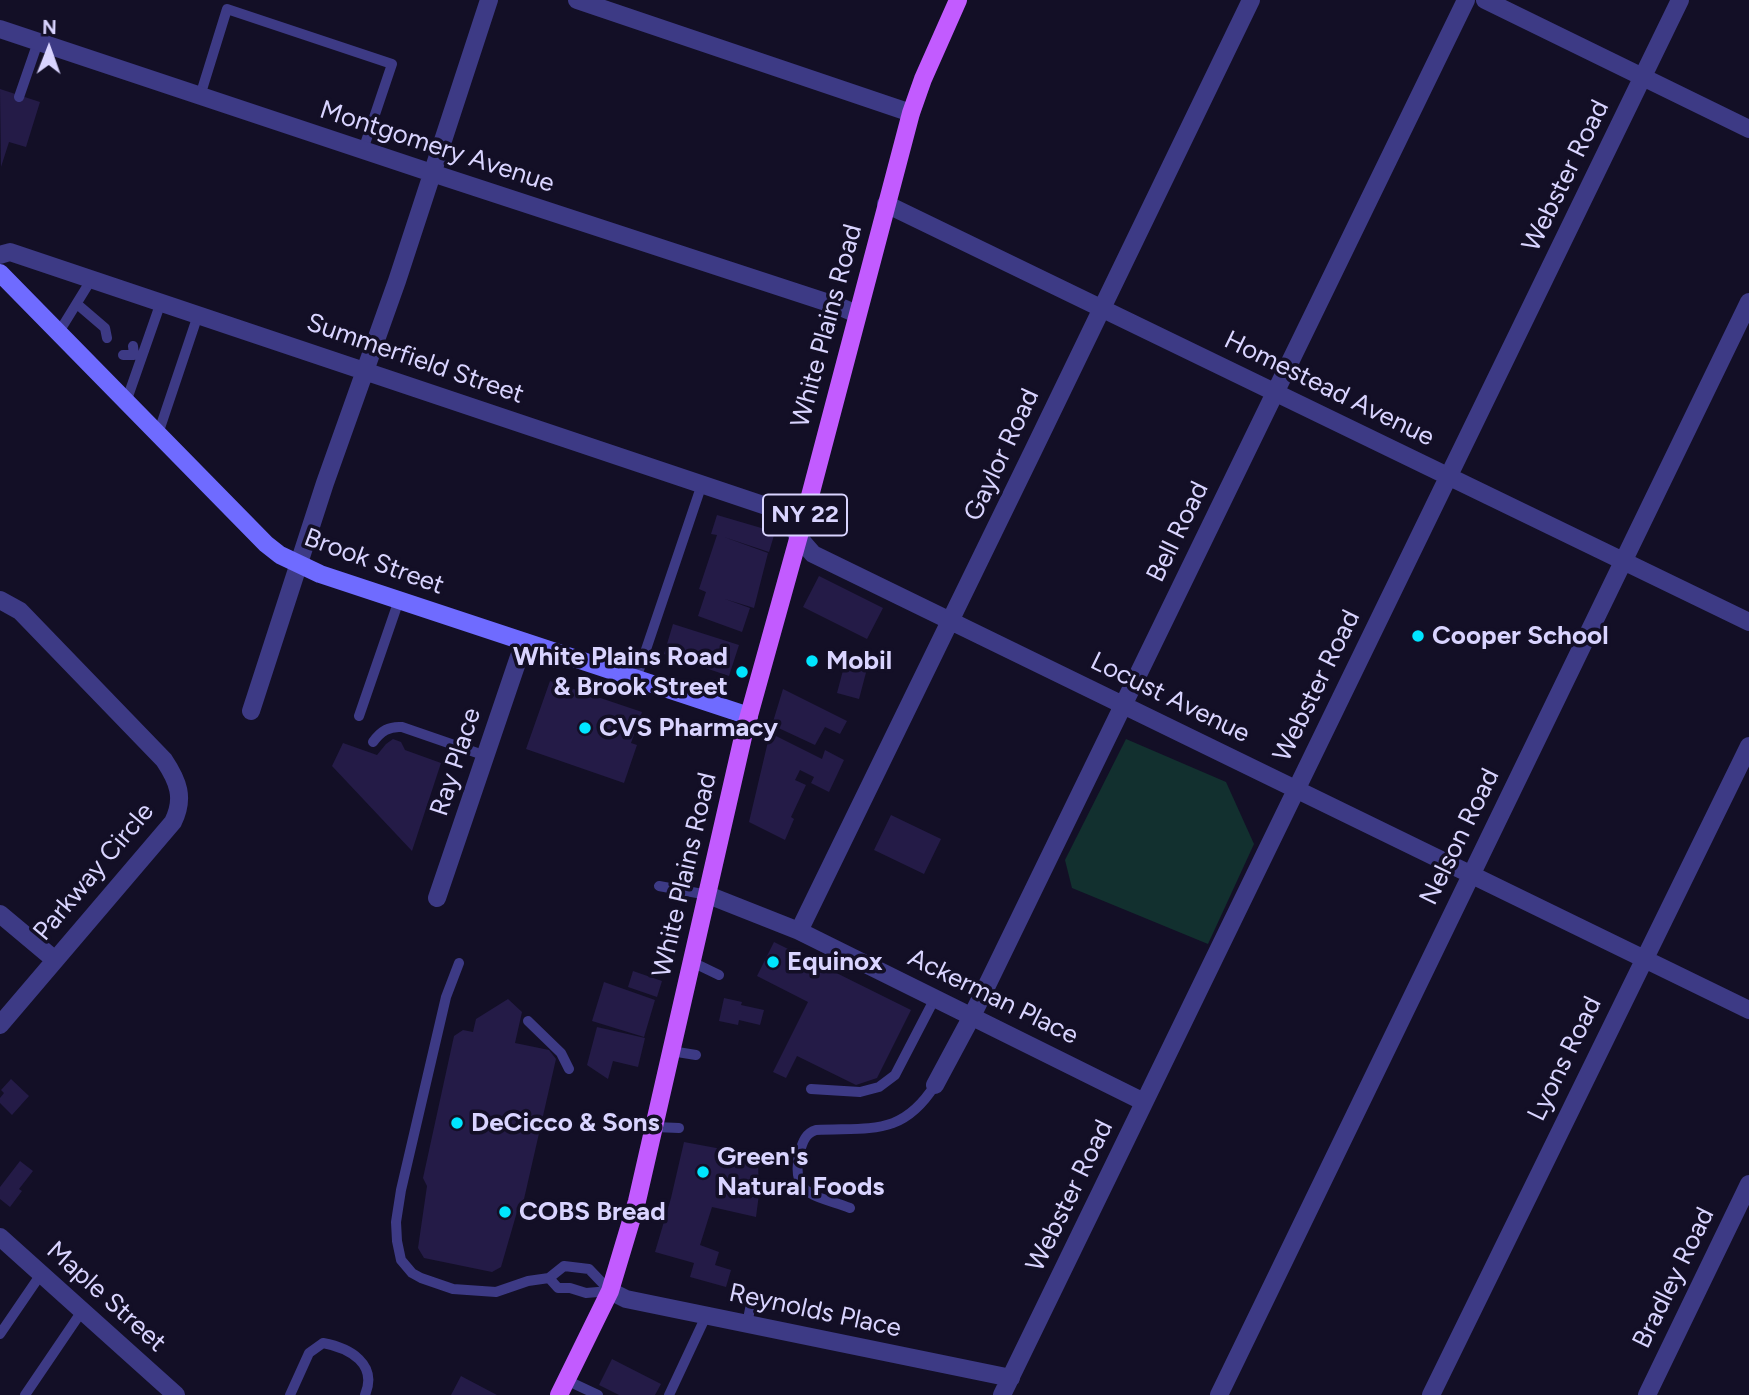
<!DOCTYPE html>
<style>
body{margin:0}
#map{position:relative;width:1749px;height:1395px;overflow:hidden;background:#130f26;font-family:Figtree,sans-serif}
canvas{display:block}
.north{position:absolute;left:14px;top:14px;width:70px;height:70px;-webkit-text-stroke:5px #130f26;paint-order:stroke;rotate:1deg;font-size:19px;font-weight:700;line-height:28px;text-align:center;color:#d9d4ff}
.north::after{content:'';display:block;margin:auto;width:24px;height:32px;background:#d9d4ff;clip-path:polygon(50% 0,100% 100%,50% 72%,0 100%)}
</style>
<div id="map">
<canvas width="1749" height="1395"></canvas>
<div class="north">N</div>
</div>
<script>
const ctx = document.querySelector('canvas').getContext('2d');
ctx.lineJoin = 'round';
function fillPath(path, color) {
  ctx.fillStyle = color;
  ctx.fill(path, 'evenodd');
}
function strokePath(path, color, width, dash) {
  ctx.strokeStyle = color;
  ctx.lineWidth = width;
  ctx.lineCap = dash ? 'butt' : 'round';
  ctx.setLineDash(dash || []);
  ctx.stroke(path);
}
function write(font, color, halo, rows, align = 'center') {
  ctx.font = font + ' Figtree,sans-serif';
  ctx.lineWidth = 7;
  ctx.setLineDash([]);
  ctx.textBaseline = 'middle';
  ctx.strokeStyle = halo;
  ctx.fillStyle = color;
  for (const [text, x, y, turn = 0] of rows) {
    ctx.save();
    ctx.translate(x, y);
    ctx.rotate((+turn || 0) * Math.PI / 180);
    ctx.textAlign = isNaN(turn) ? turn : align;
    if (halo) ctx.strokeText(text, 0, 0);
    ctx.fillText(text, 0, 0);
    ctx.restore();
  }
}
const green = new Path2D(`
 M 1126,739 L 1226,782 L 1254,844 L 1208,944 L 1072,888 L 1065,860 Z`);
const building = new Path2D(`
 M 0,89 L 40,102 L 26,147 L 9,142 L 1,167 Z
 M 717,515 L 775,532 L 769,552 L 724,537 L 768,553 L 754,608 L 725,599 L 750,608 L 742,632 L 698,616 L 706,592 L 699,589 L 717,535 L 711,534 Z
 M 819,576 L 883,608 L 867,639 L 803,607 Z
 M 673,624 L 739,645 L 729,676 L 664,654 Z
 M 846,659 L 868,665 L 859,699 L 837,693 Z
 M 550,681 L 642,712 L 631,743 L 637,745 L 624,783 L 526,749 Z
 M 783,689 L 847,721 L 840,734 L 825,727 L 815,745 L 772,725 Z
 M 770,733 L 822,759 L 825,750 L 844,760 L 829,792 L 811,783 L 814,777 L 800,770 L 795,780 L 806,785 L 791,817 L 794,819 L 785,840 L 749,822 Z
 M 393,739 L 401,742 L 405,750 L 441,763 L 412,851 L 332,766 L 343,743 L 377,755 L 386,744 Z
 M 891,815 L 941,839 L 924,874 L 874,850 Z
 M 774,942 L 911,1010 L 877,1078 L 856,1085 L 797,1056 L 786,1078 L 773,1072 L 808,1002 L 757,976 Z
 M 633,971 L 662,981 L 657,997 L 628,987 Z
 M 604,982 L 655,1000 L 644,1037 L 592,1021 Z
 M 724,998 L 742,1002 L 741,1005 L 764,1010 L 760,1025 L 739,1020 L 738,1025 L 719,1021 Z
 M 508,999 L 522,1012 L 515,1043 L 549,1050 L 556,1059 L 524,1199 L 519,1205 L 501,1267 L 492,1272 L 424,1258 L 418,1248 L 427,1186 L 423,1178 L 454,1036 L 463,1030 L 473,1032 L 476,1019 Z
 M 597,1027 L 645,1038 L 638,1067 L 613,1061 L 608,1079 L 587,1065 Z
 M 11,1079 L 29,1096 L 12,1115 L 0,1103 L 0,1098 L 4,1093 L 1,1090 Z
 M 684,1142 L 727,1150 L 726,1154 L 758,1161 L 759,1194 L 756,1217 L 712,1207 L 700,1245 L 719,1252 L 715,1265 L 731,1270 L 726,1287 L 690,1277 L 694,1263 L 655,1252 L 671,1198 Z
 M 20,1161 L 33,1171 L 19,1189 L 22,1191 L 10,1207 L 0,1199 L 0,1187 Z
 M 612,1359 L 661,1384 L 655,1395 L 619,1395 L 599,1385 Z
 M 461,1376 L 497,1395 L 451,1395 Z`);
const lane = new Path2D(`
 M 200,96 L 227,9 L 392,64 L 363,150
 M 19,97 L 38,42
 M 77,304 L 105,328 L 107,338
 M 59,332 L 91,280
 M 123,355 L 134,355 L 133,346
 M 126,402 L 161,302
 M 158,434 L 198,315
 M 636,679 L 702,484
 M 359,716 L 399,600
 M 373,742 C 381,731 389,726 402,727 L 486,756
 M 659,886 L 708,895
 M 692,962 L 719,975
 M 459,963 L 446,997 L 401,1190 L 396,1222 L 397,1241 L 401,1260 L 412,1273 L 421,1278 L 453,1289 L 496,1292 L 528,1281 L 549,1278 L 564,1266 L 589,1269 L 610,1291
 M 528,1021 L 561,1053 L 569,1069
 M 671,1051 L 696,1055
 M 811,1089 L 860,1092 L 879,1087 L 895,1075 L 935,998
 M 655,1127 L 679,1128
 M 850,1208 C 815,1195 789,1196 800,1151 C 803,1141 806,1133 816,1130 C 870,1127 902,1137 935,1085
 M 549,1278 L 558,1288 L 570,1288 L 586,1293 L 610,1291
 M 747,1324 L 750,1309
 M 0,1334 L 41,1274
 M 566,1380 L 598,1395
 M 25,1395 L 82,1311
 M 290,1395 L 309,1353 L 323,1343 C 350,1348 378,1364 365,1395
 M 669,1395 L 706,1316`);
const street = new Path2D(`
 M 577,0 L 911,113
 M 1485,0 L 1749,129
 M 0,29 L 432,173 L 838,306 L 857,314
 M 886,204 L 1749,622
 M 0,255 L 10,252 L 784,512 L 799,538 L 813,554 L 1749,1010
 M 0,600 L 20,611 L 164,760 C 178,781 185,798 173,822 L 0,1025
 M 251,711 L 325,483 L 397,281 L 489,0
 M 708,895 L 799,931 L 1144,1102
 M 437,898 L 524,642
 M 0,914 L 55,960
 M 799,931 C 952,622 1100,310 1251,0
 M 935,1085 L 972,1016 L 1466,0
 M 0,1237 L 176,1395
 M 610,1291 L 626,1299 L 1011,1378
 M 1002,1395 L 1680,0
 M 1219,1395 L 1749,302
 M 1431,1395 L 1749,746
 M 1647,1395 L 1749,1184`);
const secondary = new Path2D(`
 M 0,273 L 266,544 L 280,555 L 320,574 L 749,716`);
const primary = new Path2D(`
 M 559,1395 L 610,1291 L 637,1201 L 743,737 L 810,496 L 911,113 L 923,79 L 958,0`);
const markers = [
 [1418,636,7,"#00e5ff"],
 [812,661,7,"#00e5ff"],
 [742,672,7,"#00e5ff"],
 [585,728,7,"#00e5ff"],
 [773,962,7,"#00e5ff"],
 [457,1123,7,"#00e5ff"],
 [703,1172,7,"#00e5ff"],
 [505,1212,7,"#00e5ff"]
];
const shields = [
 [805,515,84]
];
const shieldNames = [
 ["NY 22",805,515]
];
const streetNames = [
 ["Montgomery Avenue",437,147,18],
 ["Webster Road",1566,176,-64],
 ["White Plains Road",827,326,-75],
 ["Summerfield Street",415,359,19],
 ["Homestead Avenue",1329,389,26],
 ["Gaylor Road",1002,455,-65],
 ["Bell Road",1178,532,-64],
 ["Brook Street",374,562,20],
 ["Webster Road",1317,686,-64],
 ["Locust Avenue",1170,698,26],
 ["Ray Place",456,762,-72],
 ["Nelson Road",1460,837,-64],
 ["Parkway Circle",94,872,-50],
 ["White Plains Road",685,875,-77],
 ["Ackerman Place",993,997,26],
 ["Lyons Road",1565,1059,-64],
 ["Webster Road",1070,1196,-64],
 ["Bradley Road",1674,1278,-64],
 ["Maple Street",106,1297,42],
 ["Reynolds Place",815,1311,12]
];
const poiNames = [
 ["Cooper School",1432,636],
 ["White Plains Road",728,657,"right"],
 ["& Brook Street",728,687,"right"],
 ["Mobil",826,661],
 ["CVS Pharmacy",599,728],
 ["Equinox",787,962],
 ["DeCicco & Sons",471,1123],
 ["Green's",717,1157],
 ["Natural Foods",717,1187],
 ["COBS Bread",519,1212]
];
fillPath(green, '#12302f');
fillPath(building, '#241b47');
strokePath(lane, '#3d3a85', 10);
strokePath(street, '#3d3a85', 18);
strokePath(secondary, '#6f6bff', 18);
strokePath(primary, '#c25bff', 18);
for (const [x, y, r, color] of markers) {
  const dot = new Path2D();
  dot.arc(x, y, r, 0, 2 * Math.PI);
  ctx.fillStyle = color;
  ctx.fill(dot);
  strokePath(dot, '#130f26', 2.5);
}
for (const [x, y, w] of shields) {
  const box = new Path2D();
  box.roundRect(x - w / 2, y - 20.5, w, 41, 5);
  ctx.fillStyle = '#130f26';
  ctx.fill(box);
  strokePath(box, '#d9d4ff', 2);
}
write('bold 24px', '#d9d4ff', null, shieldNames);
write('26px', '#d9d4ff', '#130f26', streetNames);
write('bold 26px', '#d9d4ff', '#130f26', poiNames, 'left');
</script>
